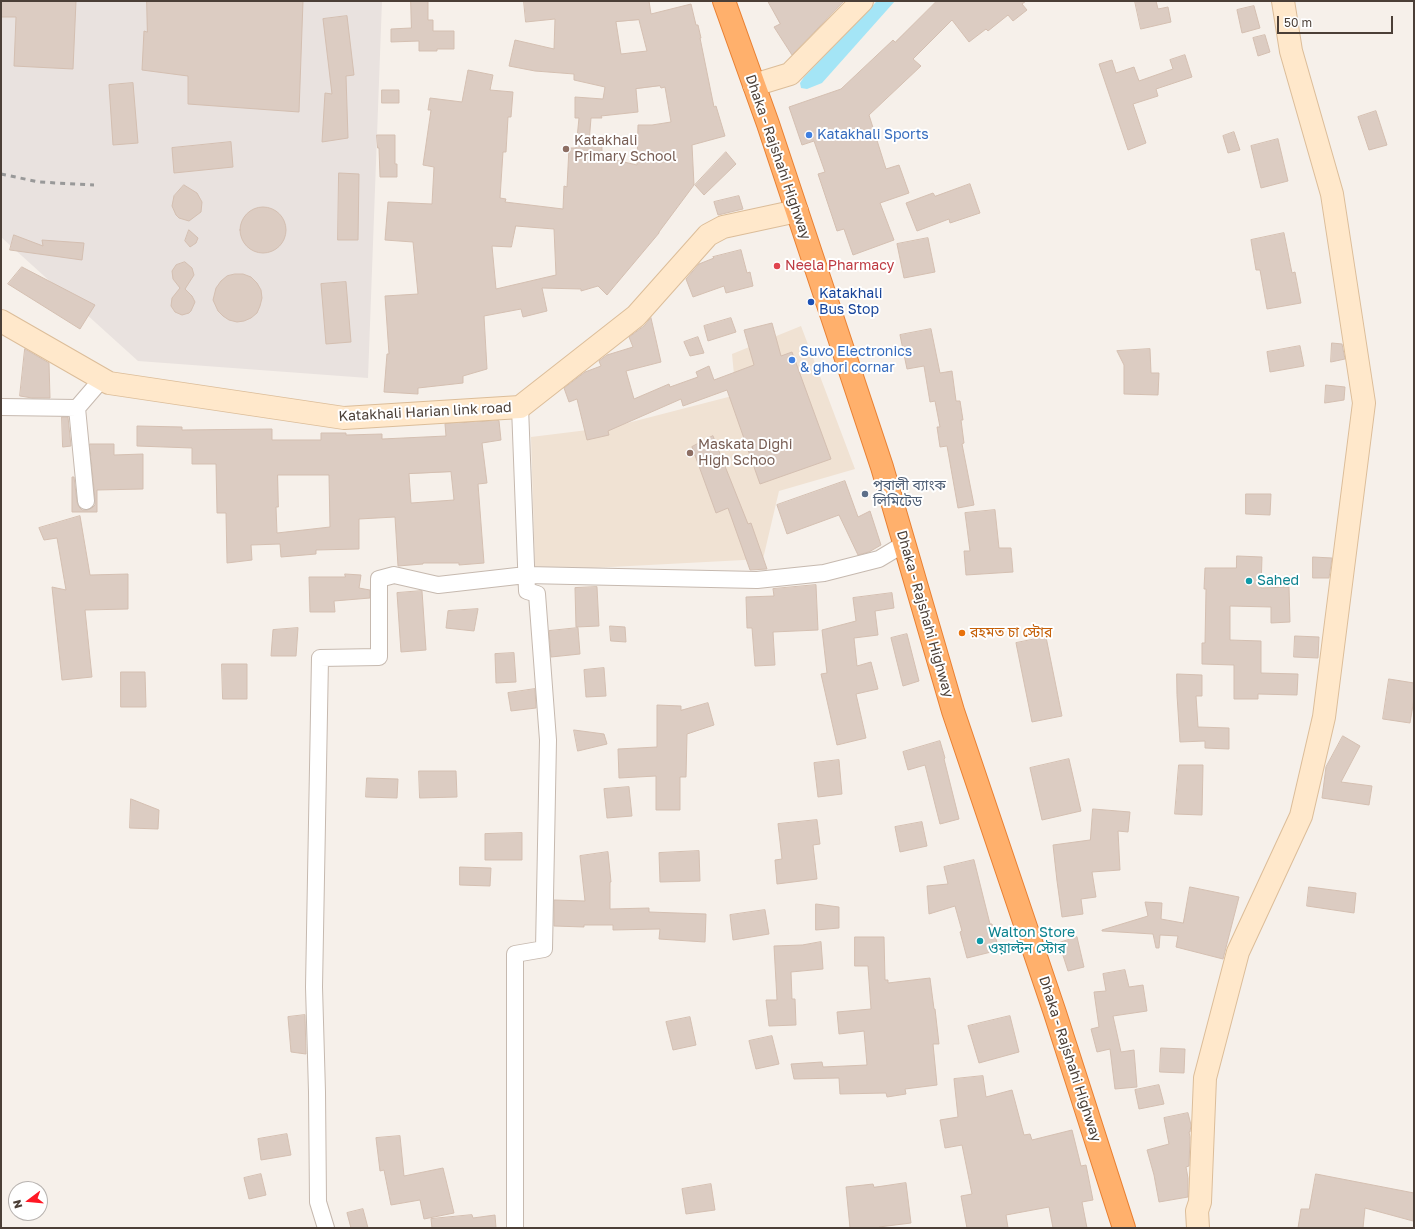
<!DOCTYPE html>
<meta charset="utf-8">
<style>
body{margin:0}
#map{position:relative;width:1415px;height:1229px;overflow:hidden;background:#f6f0ea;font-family:"Golos Text",sans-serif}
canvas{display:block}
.frame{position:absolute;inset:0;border:2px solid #4b3f37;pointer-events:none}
.north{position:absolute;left:8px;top:1181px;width:40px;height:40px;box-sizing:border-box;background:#fff;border:1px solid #b7b2af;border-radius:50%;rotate:254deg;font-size:11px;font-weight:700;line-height:16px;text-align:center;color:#4b3f37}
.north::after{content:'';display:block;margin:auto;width:14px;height:18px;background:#ff1825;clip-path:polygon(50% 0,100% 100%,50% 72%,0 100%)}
.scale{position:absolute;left:1277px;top:16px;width:116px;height:18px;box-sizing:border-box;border:2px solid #4b3f37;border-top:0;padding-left:5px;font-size:12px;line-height:14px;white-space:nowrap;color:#4b3f37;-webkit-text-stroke:3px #fff;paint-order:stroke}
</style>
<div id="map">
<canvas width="1415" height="1229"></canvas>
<div class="frame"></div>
<div class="north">N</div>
<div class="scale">50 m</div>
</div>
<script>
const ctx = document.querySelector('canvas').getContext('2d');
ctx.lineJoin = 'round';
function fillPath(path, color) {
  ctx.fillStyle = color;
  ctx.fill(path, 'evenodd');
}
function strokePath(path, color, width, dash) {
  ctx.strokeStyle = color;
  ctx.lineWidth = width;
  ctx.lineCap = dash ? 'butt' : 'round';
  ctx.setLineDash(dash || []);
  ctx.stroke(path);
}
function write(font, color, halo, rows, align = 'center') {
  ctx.font = font + ' "Golos Text","Noto Sans Bengali",sans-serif';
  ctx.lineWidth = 4;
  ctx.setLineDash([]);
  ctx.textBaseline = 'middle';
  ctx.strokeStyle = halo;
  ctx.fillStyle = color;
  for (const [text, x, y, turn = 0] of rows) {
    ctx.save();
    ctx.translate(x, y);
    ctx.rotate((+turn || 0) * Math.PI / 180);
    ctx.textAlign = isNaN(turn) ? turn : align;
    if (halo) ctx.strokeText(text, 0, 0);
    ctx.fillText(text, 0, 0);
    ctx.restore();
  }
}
const industrial = new Path2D(`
 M 1,1 L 382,1 L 368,378 L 138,361 L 1,237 Z`);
const education = new Path2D(`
 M 801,326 L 855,469 L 779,491 L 763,559 L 535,571 L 531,437 L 612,427 L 736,395 L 732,354 Z`);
const water = new Path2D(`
 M 877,1 L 895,1 L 822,83 L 807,89 L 801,88 L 800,83 L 804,77 Z`);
const building = new Path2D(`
 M 1,1 L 76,1 L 73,69 L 14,66 L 16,17 L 1,17 Z
 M 147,1 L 303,1 L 299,112 L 188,104 L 188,76 L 142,70 L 144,31 L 147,32 Z
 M 411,1 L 428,1 L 428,20 L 433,20 L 433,31 L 454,31 L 454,49 L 437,49 L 437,51 L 419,51 L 419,41 L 391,42 L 391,29 L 411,28 Z
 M 524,1 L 649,1 L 651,14 L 691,4 L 696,25 L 698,25 L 701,38 L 700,38 L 714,107 L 716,106 L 725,136 L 692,145 L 694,185 L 659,232 L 659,233 L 607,295 L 598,286 L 581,291 L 581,289 L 542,288 L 547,311 L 523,317 L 521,309 L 484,316 L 487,369 L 463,376 L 463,383 L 418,388 L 418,394 L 384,392 L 387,354 L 389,354 L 385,296 L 418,294 L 413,242 L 385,240 L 388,202 L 432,204 L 434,167 L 423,165 L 431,110 L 428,110 L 430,98 L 462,102 L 468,70 L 493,75 L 490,90 L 513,92 L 511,117 L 508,117 L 506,152 L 503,152 L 500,198 L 506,199 L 505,202 L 563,209 L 564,186 L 567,187 L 569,148 L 576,148 L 579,118 L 575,118 L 575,97 L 603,99 L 605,87 L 574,80 L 574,74 L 535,71 L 509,66 L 515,40 L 554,49 L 555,19 L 526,22 ZM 639,20 L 647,51 L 621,54 L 616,22 ZM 660,86 L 661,88 L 665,87 L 671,122 L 652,125 L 638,125 L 637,165 L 602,157 L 602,143 L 589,143 L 591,118 L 602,118 L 601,116 L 638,112 L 636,89 ZM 516,226 L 554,229 L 556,275 L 496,289 L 492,246 L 511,247 Z
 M 768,1 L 844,1 L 792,55 L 774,27 L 780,24 Z
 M 937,1 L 1026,1 L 1022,4 L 1027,10 L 1013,21 L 1008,15 L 988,31 L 986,29 L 969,42 L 952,20 L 913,59 L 921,66 L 869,115 L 886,169 L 899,165 L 909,193 L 880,203 L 894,240 L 853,255 L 844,229 L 837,231 L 818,174 L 825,172 L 814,141 L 802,145 L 789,107 L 841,89 L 893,40 L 895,42 Z
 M 1135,1 L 1156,1 L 1158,9 L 1168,7 L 1171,22 L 1141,29 Z
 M 1254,6 L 1260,28 L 1242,33 L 1237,10 Z
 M 347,16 L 354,75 L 346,76 L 348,138 L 322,142 L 325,93 L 332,94 L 323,19 Z
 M 1265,35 L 1270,52 L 1258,56 L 1253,38 Z
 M 1185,55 L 1192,77 L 1156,89 L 1158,96 L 1133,104 L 1146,143 L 1128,150 L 1099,64 L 1112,60 L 1116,73 L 1134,67 L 1139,81 L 1173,69 L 1170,60 Z
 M 133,83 L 138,143 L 113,145 L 109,85 Z
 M 382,90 L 399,90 L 399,103 L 382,103 Z
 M 1376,111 L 1387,145 L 1369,150 L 1358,117 Z
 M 1234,132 L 1240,150 L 1228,153 L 1223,136 Z
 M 377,135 L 395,135 L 395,164 L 397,164 L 397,177 L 380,177 L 379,148 L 378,148 Z
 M 1278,139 L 1288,181 L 1261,188 L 1251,146 Z
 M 231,142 L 233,167 L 174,173 L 172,148 Z
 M 726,152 L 736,164 L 704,195 L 695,185 Z
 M 339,173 L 359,174 L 358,240 L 338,240 Z
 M 970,184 L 980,213 L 950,223 L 949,219 L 917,231 L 906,203 L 933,193 L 935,196 Z
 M 184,185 L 197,193 L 202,202 L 201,212 L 189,221 L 179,218 L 176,215 L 172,206 L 174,196 Z
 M 739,196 L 743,209 L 718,215 L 714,202 Z
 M240 230a23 23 0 1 1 46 0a23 23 0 1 1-46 0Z
 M 189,230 L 198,238 L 196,243 L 190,247 L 185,241 Z
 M 1284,233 L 1292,273 L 1295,272 L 1301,303 L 1267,309 L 1260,270 L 1256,270 L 1251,240 Z
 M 14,235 L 43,246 L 42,240 L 84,243 L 82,260 L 10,250 Z
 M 928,238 L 935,272 L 904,278 L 897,244 Z
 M 741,250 L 747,273 L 750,272 L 753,286 L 726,293 L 724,286 L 693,297 L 686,279 L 699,264 L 714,258 L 713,257 Z
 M 185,262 L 192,268 L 194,275 L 185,289 L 192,296 L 195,302 L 191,311 L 189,313 L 182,315 L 175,312 L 171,306 L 172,298 L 180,288 L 173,279 L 172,271 L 176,265 Z
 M 22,267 L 95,305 L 80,329 L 8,284 Z
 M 235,274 L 243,274 L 251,277 L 257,283 L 261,290 L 262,298 L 260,306 L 257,313 L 251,318 L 244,321 L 237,322 L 229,320 L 223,316 L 218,311 L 213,300 L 216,288 L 221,281 L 227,276 Z
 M 346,282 L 351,342 L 326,344 L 321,284 Z
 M 651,318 L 661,362 L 626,371 L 634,399 L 669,384 L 670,387 L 698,377 L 696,372 L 709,366 L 714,380 L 754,365 L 744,330 L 772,323 L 781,356 L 792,352 L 831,459 L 760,484 L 727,390 L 683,406 L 681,399 L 608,431 L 609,435 L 587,440 L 577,399 L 569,402 L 564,388 L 585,372 L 601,366 L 599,361 L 607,355 L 633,347 L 629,337 L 644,326 Z
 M 731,318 L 736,332 L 708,341 L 704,326 Z
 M 931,329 L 940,373 L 952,371 L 956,401 L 960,401 L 963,420 L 961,420 L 964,443 L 962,444 L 974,505 L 958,508 L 947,446 L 940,447 L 937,427 L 940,427 L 935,401 L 930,402 L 924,366 L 907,369 L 900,335 Z
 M 698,337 L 704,353 L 690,356 L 684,342 Z
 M 1332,343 L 1342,344 L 1345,359 L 1331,362 Z
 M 1300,346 L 1304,366 L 1270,372 L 1267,352 Z
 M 25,349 L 49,363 L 50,398 L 32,398 L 20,396 Z
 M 1150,349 L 1151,373 L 1159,373 L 1158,395 L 1124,394 L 1124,365 L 1117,351 Z
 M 1326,385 L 1345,387 L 1344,400 L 1325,403 Z
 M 62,417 L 68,417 L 71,446 L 63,447 Z
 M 499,421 L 501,440 L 482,443 L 487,483 L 478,484 L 484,563 L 459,565 L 459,563 L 423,563 L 423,564 L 398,566 L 395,517 L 359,519 L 359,549 L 316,550 L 316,554 L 281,557 L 280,544 L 251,545 L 252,560 L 227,563 L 226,513 L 217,513 L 216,464 L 192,464 L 192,448 L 137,446 L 137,426 L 182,427 L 182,430 L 272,429 L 272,440 L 321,440 L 321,433 L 346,433 L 346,435 L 382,434 L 382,439 L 446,436 L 445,424 ZM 451,472 L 454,500 L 411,503 L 409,474 ZM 278,475 L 329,475 L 330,527 L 277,533 L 276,507 L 278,507 Z
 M 713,436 L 748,524 L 751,523 L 767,569 L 750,570 L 728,508 L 716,513 L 692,447 Z
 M 90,444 L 114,444 L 114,455 L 143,454 L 143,489 L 97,490 L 97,512 L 72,512 L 72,477 L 74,477 L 77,502 L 79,507 L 82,510 L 87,510 L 92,508 L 95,505 L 95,500 Z
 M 845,481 L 858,517 L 870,511 L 881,545 L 869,552 L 858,555 L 839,515 L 787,534 L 777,505 Z
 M 1246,494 L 1271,494 L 1270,515 L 1246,514 Z
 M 995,510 L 999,548 L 1011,548 L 1013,572 L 966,575 L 964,551 L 970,551 L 965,513 Z
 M 80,516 L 90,575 L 128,574 L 128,609 L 85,610 L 92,677 L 62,680 L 52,587 L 66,590 L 57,538 L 44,540 L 39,528 Z
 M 1237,556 L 1262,557 L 1261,588 L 1289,587 L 1290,622 L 1271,623 L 1271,607 L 1230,606 L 1230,640 L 1261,641 L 1261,673 L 1298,674 L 1297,695 L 1258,694 L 1258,699 L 1234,699 L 1234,665 L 1202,664 L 1202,643 L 1205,643 L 1206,589 L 1204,589 L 1205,568 L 1236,568 Z
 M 1313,557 L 1332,558 L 1329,578 L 1313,578 Z
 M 345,574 L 361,575 L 359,588 L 370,590 L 370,598 L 334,601 L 335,612 L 310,612 L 309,577 L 345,577 Z
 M 816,585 L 818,630 L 773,632 L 775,665 L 755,666 L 752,628 L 747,628 L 746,597 L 774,596 L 773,589 Z
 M 597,587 L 599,626 L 576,627 L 575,588 Z
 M 422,591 L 426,650 L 401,652 L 397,593 Z
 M 892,593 L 894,608 L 875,611 L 878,635 L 854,638 L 857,666 L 871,662 L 878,689 L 856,694 L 866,738 L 837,745 L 821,674 L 827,673 L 822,630 L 856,621 L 853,598 Z
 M 478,609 L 474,631 L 446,628 L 448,611 Z
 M 610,626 L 625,627 L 626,642 L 611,641 Z
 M 298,628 L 296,656 L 271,656 L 273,630 Z
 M 578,628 L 580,654 L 551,657 L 549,631 Z
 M 907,634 L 919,681 L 903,686 L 891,638 Z
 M 1295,636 L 1319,637 L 1318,658 L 1294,657 Z
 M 1046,637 L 1062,716 L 1032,722 L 1016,643 Z
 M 514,653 L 516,682 L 496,683 L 495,654 Z
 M 222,664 L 247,664 L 247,699 L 223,699 Z
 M 604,668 L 606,696 L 586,697 L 584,670 Z
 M 121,672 L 145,672 L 146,707 L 121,707 Z
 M 1177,674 L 1202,675 L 1202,696 L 1196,696 L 1198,727 L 1229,728 L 1229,749 L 1205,748 L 1205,741 L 1180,742 L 1177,695 Z
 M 1389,679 L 1414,683 L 1414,699 L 1410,723 L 1383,719 Z
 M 535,689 L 536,708 L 511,711 L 508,693 Z
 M 708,703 L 714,725 L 687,734 L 686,777 L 680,777 L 680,810 L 656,810 L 656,776 L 619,778 L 618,749 L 657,747 L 657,705 L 681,706 L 681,710 Z
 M 574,730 L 604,734 L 607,744 L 578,751 Z
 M 1343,736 L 1360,746 L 1341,782 L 1372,786 L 1369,805 L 1322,798 L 1326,767 Z
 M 940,741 L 945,758 L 944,759 L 959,819 L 940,824 L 925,765 L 908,770 L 903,752 Z
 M 1069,759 L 1081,811 L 1042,820 L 1030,768 Z
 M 839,760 L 842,794 L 818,797 L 814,763 Z
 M 1179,765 L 1203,765 L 1202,815 L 1175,814 Z
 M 419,771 L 456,771 L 457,797 L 420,798 Z
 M 367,778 L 398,779 L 397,798 L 366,797 Z
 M 629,787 L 632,816 L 607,818 L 604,789 Z
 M 131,799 L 159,810 L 158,829 L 130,828 Z
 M 1093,809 L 1130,812 L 1128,832 L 1118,831 L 1120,870 L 1092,872 L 1096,897 L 1081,899 L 1083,914 L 1062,917 L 1057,881 L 1053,845 L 1090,840 Z
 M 817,820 L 820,844 L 813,845 L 817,879 L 777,884 L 775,860 L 782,859 L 778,824 Z
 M 922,822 L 927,846 L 900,852 L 895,827 Z
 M 522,833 L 522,860 L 485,860 L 485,834 Z
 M 699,851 L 700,881 L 660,882 L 659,853 Z
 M 608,852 L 611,882 L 610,882 L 610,909 L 649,908 L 649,912 L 706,914 L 705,942 L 659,939 L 660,929 L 613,930 L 613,925 L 584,925 L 584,927 L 554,926 L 554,900 L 585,901 L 580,856 Z
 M 974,860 L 990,924 L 992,924 L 999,950 L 967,958 L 960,932 L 962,931 L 955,906 L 929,914 L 927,886 L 948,884 L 944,867 Z
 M 460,867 L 491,868 L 490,886 L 460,885 Z
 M 1190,887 L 1239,897 L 1223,959 L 1176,947 L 1178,936 L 1160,935 L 1159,948 L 1156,948 L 1153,934 L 1102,931 L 1102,930 L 1148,916 L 1145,902 L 1162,903 L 1161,919 L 1183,923 Z
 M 1309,887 L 1356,893 L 1354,913 L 1307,906 Z
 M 816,904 L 839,907 L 839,928 L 816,930 Z
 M 765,910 L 769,934 L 733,940 L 730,915 Z
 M 855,937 L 884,937 L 885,980 L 888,980 L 888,983 L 930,978 L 934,1009 L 935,1009 L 939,1044 L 933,1044 L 937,1085 L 905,1089 L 906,1094 L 887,1097 L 886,1093 L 840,1094 L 839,1078 L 794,1079 L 791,1064 L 822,1062 L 823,1067 L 867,1065 L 864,1031 L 839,1034 L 837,1012 L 871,1009 L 868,966 L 855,966 Z
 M 1077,937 L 1084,967 L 1068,971 L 1059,943 Z
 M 821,942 L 823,969 L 791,972 L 792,999 L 795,999 L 796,1025 L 769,1026 L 766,1000 L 777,1000 L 774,946 L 802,945 Z
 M 1125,970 L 1129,987 L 1143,985 L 1147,1011 L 1113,1016 L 1121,1052 L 1134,1050 L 1137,1087 L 1115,1089 L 1110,1049 L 1097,1052 L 1091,1029 L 1099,1027 L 1094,992 L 1106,991 L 1103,974 Z
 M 305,1015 L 306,1054 L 291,1052 L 288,1017 Z
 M 1010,1016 L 1019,1052 L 979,1063 L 968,1026 Z
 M 690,1017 L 696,1045 L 673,1050 L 666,1022 Z
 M 772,1036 L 779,1064 L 756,1069 L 749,1041 Z
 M 1161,1048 L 1185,1049 L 1184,1073 L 1160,1072 Z
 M 983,1076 L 986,1097 L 1012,1090 L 1024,1135 L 1030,1134 L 1032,1140 L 1072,1130 L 1081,1166 L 1086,1165 L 1093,1200 L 1082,1202 L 1087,1228 L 1053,1228 L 1049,1207 L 1006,1215 L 1008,1228 L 967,1228 L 961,1196 L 972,1194 L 962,1145 L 945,1148 L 940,1120 L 958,1117 L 954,1079 Z
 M 1159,1085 L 1164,1104 L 1139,1109 L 1135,1090 Z
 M 1188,1113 L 1191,1125 L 1190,1132 L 1189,1132 L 1190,1137 L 1189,1166 L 1186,1167 L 1188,1178 L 1188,1197 L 1159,1202 L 1154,1175 L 1147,1150 L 1169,1144 L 1164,1118 Z
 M 287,1134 L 291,1155 L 261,1160 L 258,1139 Z
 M 400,1136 L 404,1176 L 443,1168 L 454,1213 L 424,1219 L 420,1200 L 391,1205 L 384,1170 L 380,1171 L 376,1138 Z
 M 261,1174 L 266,1195 L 249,1199 L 244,1178 Z
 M 1316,1174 L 1414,1193 L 1413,1221 L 1365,1208 L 1363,1228 L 1298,1228 L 1301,1209 L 1309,1209 Z
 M 906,1183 L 911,1223 L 879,1227 L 879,1228 L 850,1228 L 846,1187 L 873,1184 L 874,1187 Z
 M 711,1184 L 715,1210 L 686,1214 L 682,1189 Z
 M 363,1209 L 368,1228 L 351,1228 L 347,1213 Z
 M 472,1215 L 473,1218 L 495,1215 L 496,1228 L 432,1228 L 431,1219 Z`);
const street = new Path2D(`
 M 1,407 L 77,408 L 86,501
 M 77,408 L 102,379
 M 326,1228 L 318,1202 L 317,1092 L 314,987 L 320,658 L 379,657 L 379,579 L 394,575 L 438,585 L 526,575 L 757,580 L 824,573 L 879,559 L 904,544
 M 515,1228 L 515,954 L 544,949 L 548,740 L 537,594 L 527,591 L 520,407`);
const secondary = new Path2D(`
 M 754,85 L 790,74 L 862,1
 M 1,321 L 109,383 L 344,418 L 520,407 L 636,316 L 708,235 L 723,227 L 797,211
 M 1198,1228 L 1197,1211 L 1200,1202 L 1205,1078 L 1238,952 L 1301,816 L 1324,717 L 1364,403 L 1332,194 L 1291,51 L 1283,1`);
const highway = new Path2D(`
 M 724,1 L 768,124 L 882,467 L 953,711 L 1055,1013 L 1124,1228`);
const rail = new Path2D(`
 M 1,174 L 39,182 L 94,185`);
const markers = [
 [809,135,4,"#3f7fe0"],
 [566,149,4,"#8d6e63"],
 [777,266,4,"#e0444e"],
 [811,302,4,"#1a4fb4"],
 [792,360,4,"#3f7fe0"],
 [690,453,4,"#8d6e63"],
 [865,494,4,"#5c6f8a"],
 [1249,581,4,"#0f9aa8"],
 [962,633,4,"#e8710a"],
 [980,941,4,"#0f9aa8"]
];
const shopNames = [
 ["Katakhali Sports",817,135],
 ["Suvo Electronics",800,352],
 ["& ghori cornar",800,368]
];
const educationNames = [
 ["Katakhali",574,141],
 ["Primary School",574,157],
 ["Maskata Dighi",698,445],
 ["High Schoo",698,461]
];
const streetNames = [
 ["Dhaka - Rajshahi Highway",778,157,71],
 ["Katakhali Harian link road",425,412,-3],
 ["Dhaka - Rajshahi Highway",925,614,74],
 ["Dhaka - Rajshahi Highway",1070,1059,72]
];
const healthNames = [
 ["Neela Pharmacy",785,266]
];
const transitNames = [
 ["Katakhali",819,294],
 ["Bus Stop",819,310]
];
const serviceNames = [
 ["পূবালী ব্যাংক",873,486],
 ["লিমিটেড",873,502]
];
const cultureNames = [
 ["Sahed",1257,581],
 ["Walton Store",988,933],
 ["ওয়াল্টন স্টোর",988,949]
];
const foodNames = [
 ["রহমত চা স্টোর",970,633]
];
fillPath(industrial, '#e9e2df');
fillPath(education, '#f0e2d3');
fillPath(water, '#a4e5f6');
fillPath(building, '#dcccc2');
strokePath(building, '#d4bfb1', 1);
strokePath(street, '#c6b9af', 18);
strokePath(secondary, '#dcbd99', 24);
strokePath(highway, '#e98032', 24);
strokePath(street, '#fff', 16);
strokePath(secondary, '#ffe8cb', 22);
strokePath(highway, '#ffb06c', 22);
strokePath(rail, '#999', 3, [5, 5]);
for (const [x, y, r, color] of markers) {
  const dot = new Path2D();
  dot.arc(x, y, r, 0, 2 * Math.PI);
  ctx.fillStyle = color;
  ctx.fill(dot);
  strokePath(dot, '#fff', 1.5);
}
write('14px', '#366cbe', '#fff', shopNames, 'left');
write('14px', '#785e54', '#fff', educationNames, 'left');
write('14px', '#4b3f37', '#fff', streetNames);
write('14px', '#be3a42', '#fff', healthNames, 'left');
write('14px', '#164399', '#fff', transitNames, 'left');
write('14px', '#4e5e75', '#fff', serviceNames, 'left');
write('14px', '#0d838f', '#fff', cultureNames, 'left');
write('14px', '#c56008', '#fff', foodNames, 'left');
</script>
